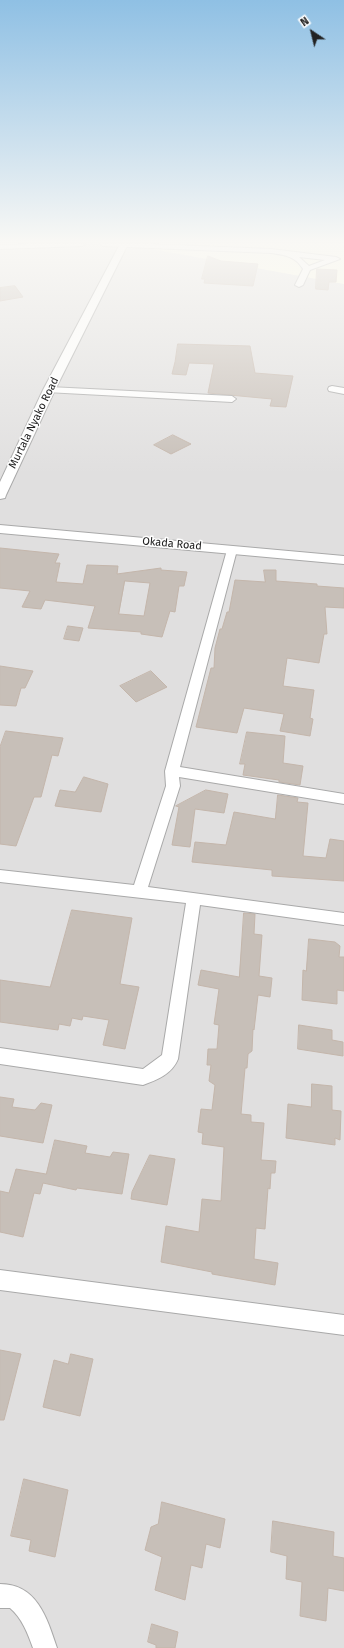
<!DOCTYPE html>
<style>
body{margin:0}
#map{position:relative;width:344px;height:1648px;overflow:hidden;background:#f2efe9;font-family:"Fira Sans",sans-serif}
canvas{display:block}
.north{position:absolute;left:292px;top:12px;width:40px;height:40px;-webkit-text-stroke:3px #fff;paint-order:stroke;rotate:325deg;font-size:11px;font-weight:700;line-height:16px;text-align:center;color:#222}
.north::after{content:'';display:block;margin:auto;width:14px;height:18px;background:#222;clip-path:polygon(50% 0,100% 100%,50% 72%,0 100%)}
</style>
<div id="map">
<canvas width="344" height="1648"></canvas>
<div class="north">N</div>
</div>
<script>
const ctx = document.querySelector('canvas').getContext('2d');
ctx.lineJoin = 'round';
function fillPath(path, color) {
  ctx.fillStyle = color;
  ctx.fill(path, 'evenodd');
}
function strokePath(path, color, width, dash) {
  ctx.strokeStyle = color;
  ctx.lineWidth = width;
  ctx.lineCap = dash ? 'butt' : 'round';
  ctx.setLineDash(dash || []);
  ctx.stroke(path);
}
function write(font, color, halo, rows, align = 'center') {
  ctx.font = font + ' "Fira Sans",sans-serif';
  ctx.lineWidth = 3;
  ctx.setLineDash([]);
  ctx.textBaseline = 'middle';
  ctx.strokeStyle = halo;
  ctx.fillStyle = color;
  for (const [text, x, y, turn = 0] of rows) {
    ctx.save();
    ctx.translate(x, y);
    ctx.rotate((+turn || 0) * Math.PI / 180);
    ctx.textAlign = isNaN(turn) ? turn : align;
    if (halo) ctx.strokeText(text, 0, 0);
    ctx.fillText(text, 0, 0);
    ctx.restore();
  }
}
const residential = new Path2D(`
 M 0,244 L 344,244 L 344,1648 L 0,1648 Z`);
const education = new Path2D(`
 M 124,244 L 344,244 L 344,284 Z`);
const building = new Path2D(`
 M 208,256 L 221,261 L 258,264 L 253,286 L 204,283 L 205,279 L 202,279 Z
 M 317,269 L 337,270 L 336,282 L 329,282 L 328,290 L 316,289 Z
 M 15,286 L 23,297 L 0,301 L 0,288 Z
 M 178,344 L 250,346 L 255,373 L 293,376 L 286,407 L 270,406 L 272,399 L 208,393 L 214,364 L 189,363 L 186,375 L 172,374 L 175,362 Z
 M 173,435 L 191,444 L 171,454 L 154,445 Z
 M 0,548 L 59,554 L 55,563 L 60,563 L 56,582 L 83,584 L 87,565 L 118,566 L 117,574 L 161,568 L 161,570 L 187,572 L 184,586 L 179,586 L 175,612 L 170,611 L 162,637 L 141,634 L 141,632 L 88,628 L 95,606 L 45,600 L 41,609 L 22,607 L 30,591 L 0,588 ZM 125,581 L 150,583 L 144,616 L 119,614 Z
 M 264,570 L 276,570 L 276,581 L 317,584 L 317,586 L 344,588 L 344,608 L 325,607 L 327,634 L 324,634 L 319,663 L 287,658 L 283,686 L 314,690 L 310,718 L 313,719 L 310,736 L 280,731 L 284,714 L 244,708 L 237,733 L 196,727 L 211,668 L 214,668 L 215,648 L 220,629 L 222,629 L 227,612 L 229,612 L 235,580 L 265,582 Z
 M 68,626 L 83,628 L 79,641 L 64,639 Z
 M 0,666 L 33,671 L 25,688 L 21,688 L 16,706 L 0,705 Z
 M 151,671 L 167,687 L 136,702 L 120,686 Z
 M 6,731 L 63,738 L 58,756 L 52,755 L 41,797 L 34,797 L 16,846 L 0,844 L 0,747 Z
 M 247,732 L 285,736 L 283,763 L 303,766 L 300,785 L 279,782 L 279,780 L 243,775 L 245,764 L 240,764 Z
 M 84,777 L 108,784 L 101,812 L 55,806 L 60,790 L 75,792 Z
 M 206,790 L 228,794 L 224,813 L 195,809 L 190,847 L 172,845 L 179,807 L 176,806 Z
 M 278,795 L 298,798 L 297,802 L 308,803 L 303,856 L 326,858 L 330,839 L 344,841 L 344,881 L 272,876 L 272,870 L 192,862 L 195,842 L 226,845 L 234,812 L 275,819 Z
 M 72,910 L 132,918 L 120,984 L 139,987 L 125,1049 L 103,1045 L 109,1020 L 83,1016 L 82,1020 L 72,1018 L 70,1026 L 59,1024 L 58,1030 L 0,1022 L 0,980 L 50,987 Z
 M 244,913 L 255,914 L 254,934 L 262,935 L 259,976 L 272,978 L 270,997 L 258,995 L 254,1030 L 253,1029 L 252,1051 L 248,1054 L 247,1068 L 245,1068 L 241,1114 L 251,1115 L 251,1122 L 264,1123 L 261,1160 L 276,1161 L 275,1173 L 271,1173 L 270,1189 L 268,1188 L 265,1229 L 256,1228 L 254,1259 L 278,1263 L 275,1285 L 212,1274 L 212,1272 L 161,1262 L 166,1226 L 199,1232 L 202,1199 L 221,1201 L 224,1147 L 202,1144 L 203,1133 L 198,1132 L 201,1109 L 212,1110 L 215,1085 L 209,1081 L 211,1065 L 207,1065 L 208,1049 L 217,1049 L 219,1025 L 214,1024 L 219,989 L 198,985 L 201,970 L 239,977 Z
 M 309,939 L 335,942 L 340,946 L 339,957 L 344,957 L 344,991 L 337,990 L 337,1004 L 302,1000 L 303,970 L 306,971 Z
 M 299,1025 L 332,1030 L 332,1040 L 343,1042 L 343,1056 L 298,1049 Z
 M 312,1084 L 332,1086 L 332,1110 L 341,1111 L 340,1140 L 335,1138 L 335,1145 L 286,1138 L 288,1104 L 311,1107 Z
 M 0,1097 L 14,1099 L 12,1107 L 35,1110 L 41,1103 L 52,1105 L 43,1143 L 0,1136 Z
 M 55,1140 L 87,1146 L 85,1153 L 110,1157 L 113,1152 L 129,1154 L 122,1194 L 77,1188 L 76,1190 L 43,1183 L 40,1194 L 34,1193 L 23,1237 L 0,1232 L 0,1191 L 9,1193 L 16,1169 L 46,1174 Z
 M 150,1155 L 175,1159 L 167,1205 L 131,1199 L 132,1192 Z
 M 0,1350 L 21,1354 L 4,1420 L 0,1420 Z
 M 71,1354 L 93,1359 L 80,1416 L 43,1407 L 54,1360 L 68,1364 Z
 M 24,1479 L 68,1490 L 55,1557 L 29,1551 L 31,1540 L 11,1536 Z
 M 162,1502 L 225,1519 L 220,1548 L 206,1544 L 202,1568 L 191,1565 L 185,1600 L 155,1590 L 162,1557 L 145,1550 L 151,1527 L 158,1524 Z
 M 273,1521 L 334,1532 L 333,1556 L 344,1558 L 344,1591 L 328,1588 L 326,1621 L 300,1616 L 302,1582 L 286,1579 L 287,1556 L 271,1552 Z
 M 152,1624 L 178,1632 L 175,1648 L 156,1648 L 156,1645 L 148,1642 Z`);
const minor = new Path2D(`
 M 29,244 L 85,244 L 82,246 L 0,249 L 0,245 Z
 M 100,244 L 150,244 L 271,249 L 336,257 L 340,259 L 310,270 L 303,285 L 299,287 L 295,285 L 303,269 C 295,256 285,255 271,253 L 103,246 ZM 299,257 L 325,260 L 309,266 Z
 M 332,386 L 344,388 L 344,394 L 329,391 L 328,389 L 329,387 Z
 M 49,387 L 232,396 L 236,399 L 232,402 L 46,392 L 45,390 L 46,388 Z
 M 232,547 L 237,550 L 180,767 L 344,794 L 344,804 L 179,777 L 180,786 L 148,887 L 344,913 L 344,925 L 200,905 L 178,1059 C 172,1074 157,1080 143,1085 L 0,1064 L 0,1048 L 143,1069 L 162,1055 L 186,903 L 0,882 L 0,870 L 134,885 L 166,786 L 165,771 L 227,550 Z
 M 0,1270 L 344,1315 L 344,1335 L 0,1290 Z
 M 0,1584 C 37,1584 47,1618 57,1648 L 33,1648 C 28,1634 22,1618 10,1608 L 0,1608 Z`);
const tertiary = new Path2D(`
 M 120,244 L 128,244 L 55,390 L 6,495 L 5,498 L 0,499 L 0,482 L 43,390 Z
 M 0,525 L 344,556 L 344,564 L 0,533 Z`);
const farStreetnames = [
 ["Murtala Nyako Road",34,423,-64],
 ["Okada Road",172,544,5]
];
fillPath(residential, '#e0dfdf');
fillPath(education, '#ffffe5');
fillPath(building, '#c7bfb8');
strokePath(building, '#c4b6ab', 1);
strokePath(minor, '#a9a9a9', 2);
strokePath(tertiary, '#a9a9a9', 2);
fillPath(minor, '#fff');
fillPath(tertiary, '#fff');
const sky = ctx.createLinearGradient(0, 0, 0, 475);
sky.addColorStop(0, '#8fc0e4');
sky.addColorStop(0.51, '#f9f8f5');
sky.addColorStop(1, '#f9f8f500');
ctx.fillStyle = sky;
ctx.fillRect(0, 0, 344, 475);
write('11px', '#222', '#fff', farStreetnames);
</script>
